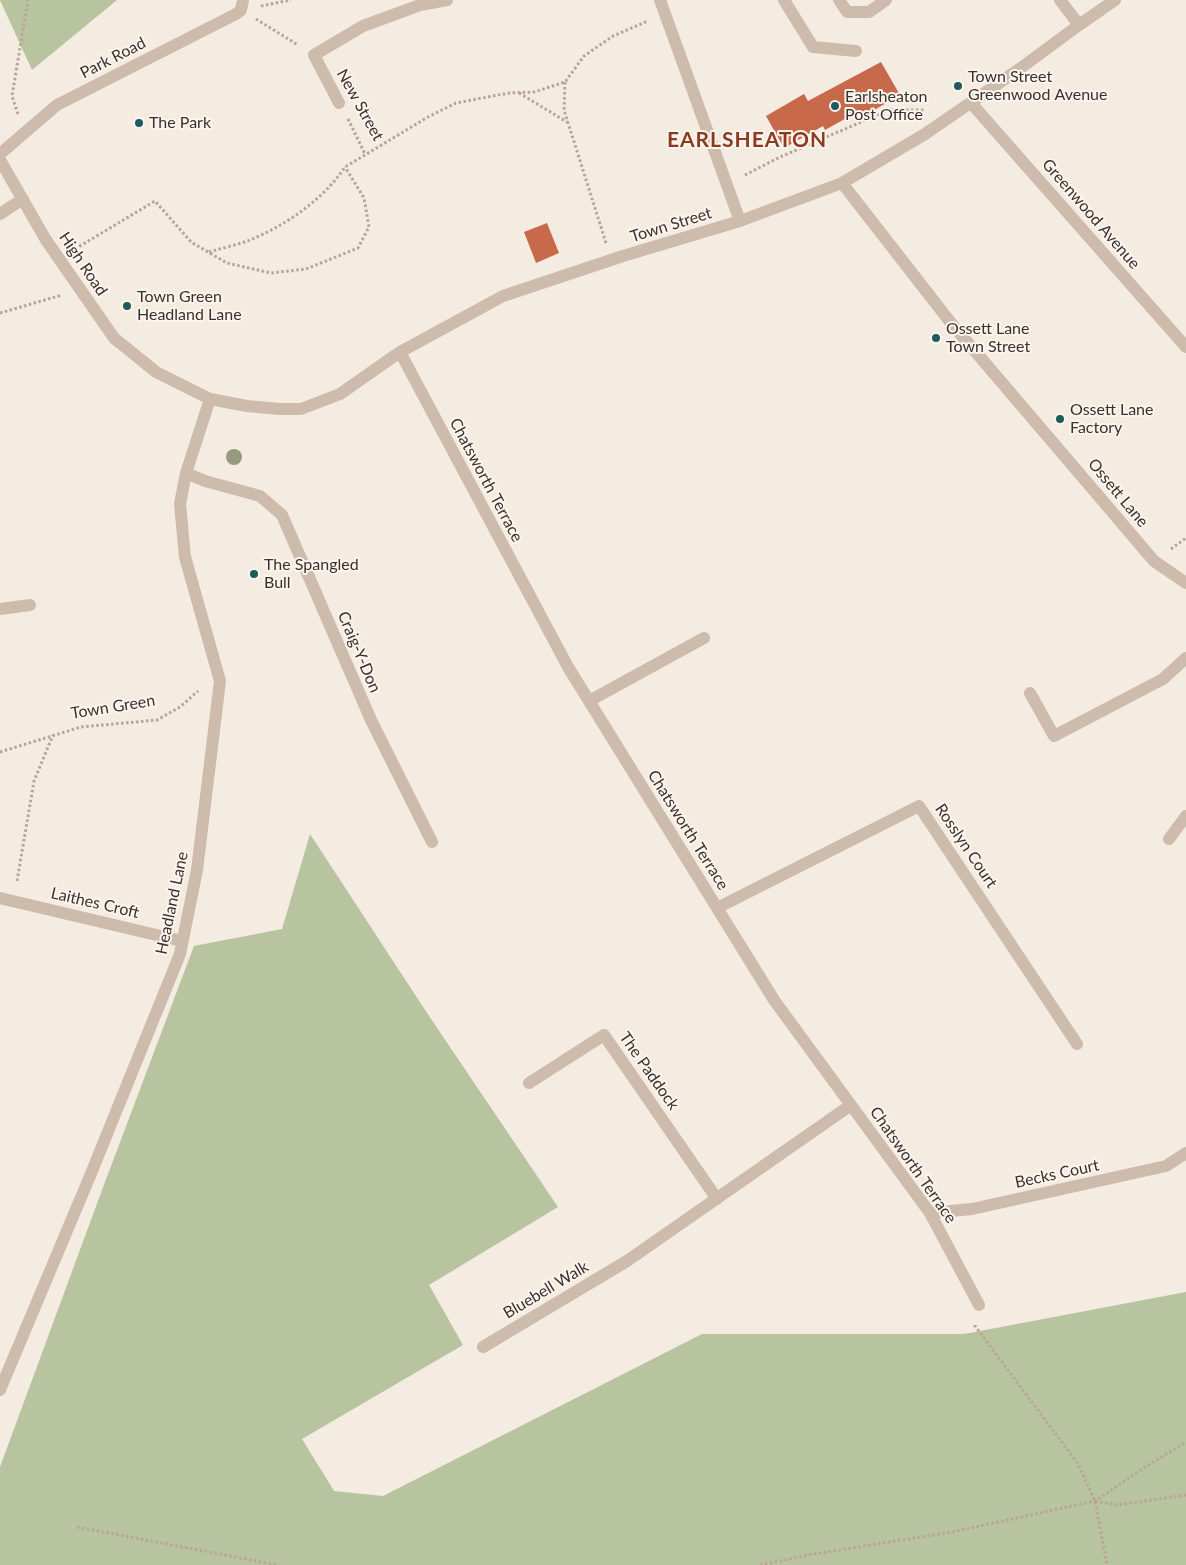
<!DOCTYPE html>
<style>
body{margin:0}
canvas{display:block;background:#f4ebe1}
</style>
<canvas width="1186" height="1565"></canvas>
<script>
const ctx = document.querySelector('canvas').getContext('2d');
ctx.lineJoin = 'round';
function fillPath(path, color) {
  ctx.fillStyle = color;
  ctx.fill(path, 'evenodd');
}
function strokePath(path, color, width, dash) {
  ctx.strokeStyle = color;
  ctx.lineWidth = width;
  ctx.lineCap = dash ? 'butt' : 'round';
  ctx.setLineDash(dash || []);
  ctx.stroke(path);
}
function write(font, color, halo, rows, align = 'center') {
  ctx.font = font + ' Lato,sans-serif';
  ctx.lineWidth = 4;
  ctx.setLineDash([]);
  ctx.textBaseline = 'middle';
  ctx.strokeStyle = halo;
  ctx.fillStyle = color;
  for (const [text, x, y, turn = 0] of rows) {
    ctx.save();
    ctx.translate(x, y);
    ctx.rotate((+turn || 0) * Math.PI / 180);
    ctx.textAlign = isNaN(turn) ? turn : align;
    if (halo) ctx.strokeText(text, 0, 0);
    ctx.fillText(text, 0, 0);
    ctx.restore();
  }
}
const green = new Path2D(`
 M 0,0 L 117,0 L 32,70 Z
 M 310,834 L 427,1013 L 558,1207 L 429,1285 L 463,1345 L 302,1439 L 334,1491 L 383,1496 L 702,1334 L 964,1334 L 1186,1292 L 1186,1565 L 0,1565 L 0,1467 L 102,1190 L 194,946 L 282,929 Z`);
const building = new Path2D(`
 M 881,62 L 900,95 L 864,116 L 861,110 L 825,130 L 823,126 L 784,148 L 766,116 L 804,94 L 808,101 Z
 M 547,223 L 559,253 L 536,263 L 524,232 Z`);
const path = new Path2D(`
 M 261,6 L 291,0
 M 256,19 L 298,45
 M 565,82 L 564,110 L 606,243
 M 519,93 L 567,122
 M 18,114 L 12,96 L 28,0
 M 348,119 L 365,154
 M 745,175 L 780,157 L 889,110 L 924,110
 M 75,249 L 155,201 L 191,242 L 227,263 L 271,273 L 306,269 L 358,248 L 369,227 L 364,198 L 345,167
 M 209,252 C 222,248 237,245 250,240 C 286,225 323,200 345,167 L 428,117 L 456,103 L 509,93 L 534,92 L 565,82 L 584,56 L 613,36 L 648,21
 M 0,313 L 62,295
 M 1171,549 L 1186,538
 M 0,752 L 81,727 L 157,720 L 180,707 L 198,691
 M 17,881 L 34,781 L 53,735
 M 975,1325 L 975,1326 L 1078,1464 L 1095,1501 L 1107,1565
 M 1095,1501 L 1117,1505 L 1186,1495
 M 77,1527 L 278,1565
 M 760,1565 L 808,1555 L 952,1532 L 1095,1501 L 1142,1469 L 1186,1442`);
const minor = new Path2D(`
 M 660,0 L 740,221
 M 784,0 L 813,47 L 856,51
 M 839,0 L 847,12 L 869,12 L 886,0
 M 1060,0 L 1079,25
 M 339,103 L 314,55 L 363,26 L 420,5 L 447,0
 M 971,103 L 1186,347
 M 0,154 L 57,105 L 236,14 L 241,10 L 243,0
 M 0,160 L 46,240 L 114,338 L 156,372 L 210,399 L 247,406 L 280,409 L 301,409 L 340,394 L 400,352 L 503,296 L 623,256 L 740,221 L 842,183 L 925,134 L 1018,70 L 1079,25 L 1115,0
 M 842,183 L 951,323 L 1154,561 L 1186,583
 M 0,214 L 23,199
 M 400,352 L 568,667 L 774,1000 L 930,1213 L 979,1305
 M 186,473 L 205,481 L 260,496 L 282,515 L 371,720 L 432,842
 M 0,609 L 30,605
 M 1030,693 L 1054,736 L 1163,679 L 1186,658
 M 589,701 L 704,638
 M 1169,839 L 1186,816
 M 0,898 L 182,941
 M 717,908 L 919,806 L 1077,1044
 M 529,1083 L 604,1035 L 717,1199
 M 930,1213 L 972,1209 L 1166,1166 L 1186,1153
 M 483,1347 L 627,1261 L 851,1105
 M 0,1390 L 90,1176 L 180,954 L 197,870 L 220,681 L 185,557 L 180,504 L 186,473 L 210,399`);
const trees = [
 [234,457]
];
const markers = [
 [958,86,5,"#1f5a5e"],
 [835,106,5,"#1f5a5e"],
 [139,123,5,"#1f5a5e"],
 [127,306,5,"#1f5a5e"],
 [936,338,5,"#1f5a5e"],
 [1060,419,5,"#1f5a5e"],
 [254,574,5,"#1f5a5e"]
];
const streetNames = [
 ["Park Road",113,58,-27],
 ["New Street",360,105,61],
 ["Greenwood Avenue",1091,214,49],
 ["Town Street",671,225,-17],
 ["High Road",83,264,56],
 ["Chatsworth Terrace",486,480,62],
 ["Ossett Lane",1118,493,50],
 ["Craig-Y-Don",359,652,67],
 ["Town Green",113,707,-9],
 ["Chatsworth Terrace",688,830,58],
 ["Rosslyn Court",966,846,56],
 ["Laithes Croft",95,903,13],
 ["Headland Lane",172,903,-78],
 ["The Paddock",649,1071,55],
 ["Chatsworth Terrace",913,1165,55],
 ["Becks Court",1057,1174,-12],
 ["Bluebell Walk",546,1290,-31]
];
const poiNames = [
 ["Town Street",968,77],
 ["Greenwood Avenue",968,95],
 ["Earlsheaton",845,97],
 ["Post Office",845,115],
 ["The Park",149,123],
 ["Town Green",137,297],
 ["Headland Lane",137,315],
 ["Ossett Lane",946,329],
 ["Town Street",946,347],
 ["Ossett Lane",1070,410],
 ["Factory",1070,428],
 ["The Spangled",264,565],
 ["Bull",264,583]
];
const districtNames = [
 ["EARLSHEATON",747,140]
];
fillPath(green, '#b8c4a0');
fillPath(building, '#c8694b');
strokePath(path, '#b9a596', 3, [2.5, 2.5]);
strokePath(minor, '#cdbbac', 12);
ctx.fillStyle = '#969b7f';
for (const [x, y] of trees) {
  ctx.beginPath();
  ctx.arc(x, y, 8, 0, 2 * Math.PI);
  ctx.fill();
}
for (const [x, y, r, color] of markers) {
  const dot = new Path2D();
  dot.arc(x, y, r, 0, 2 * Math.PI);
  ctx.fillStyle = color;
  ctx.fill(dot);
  strokePath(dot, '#fbf5ee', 2);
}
write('16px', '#3b302b', '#fbf5ee', streetNames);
write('16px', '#3b302b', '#fbf5ee', poiNames, 'left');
ctx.letterSpacing = '1px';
write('bold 21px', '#8c3b22', '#fbf5ee', districtNames);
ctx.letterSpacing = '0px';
</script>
